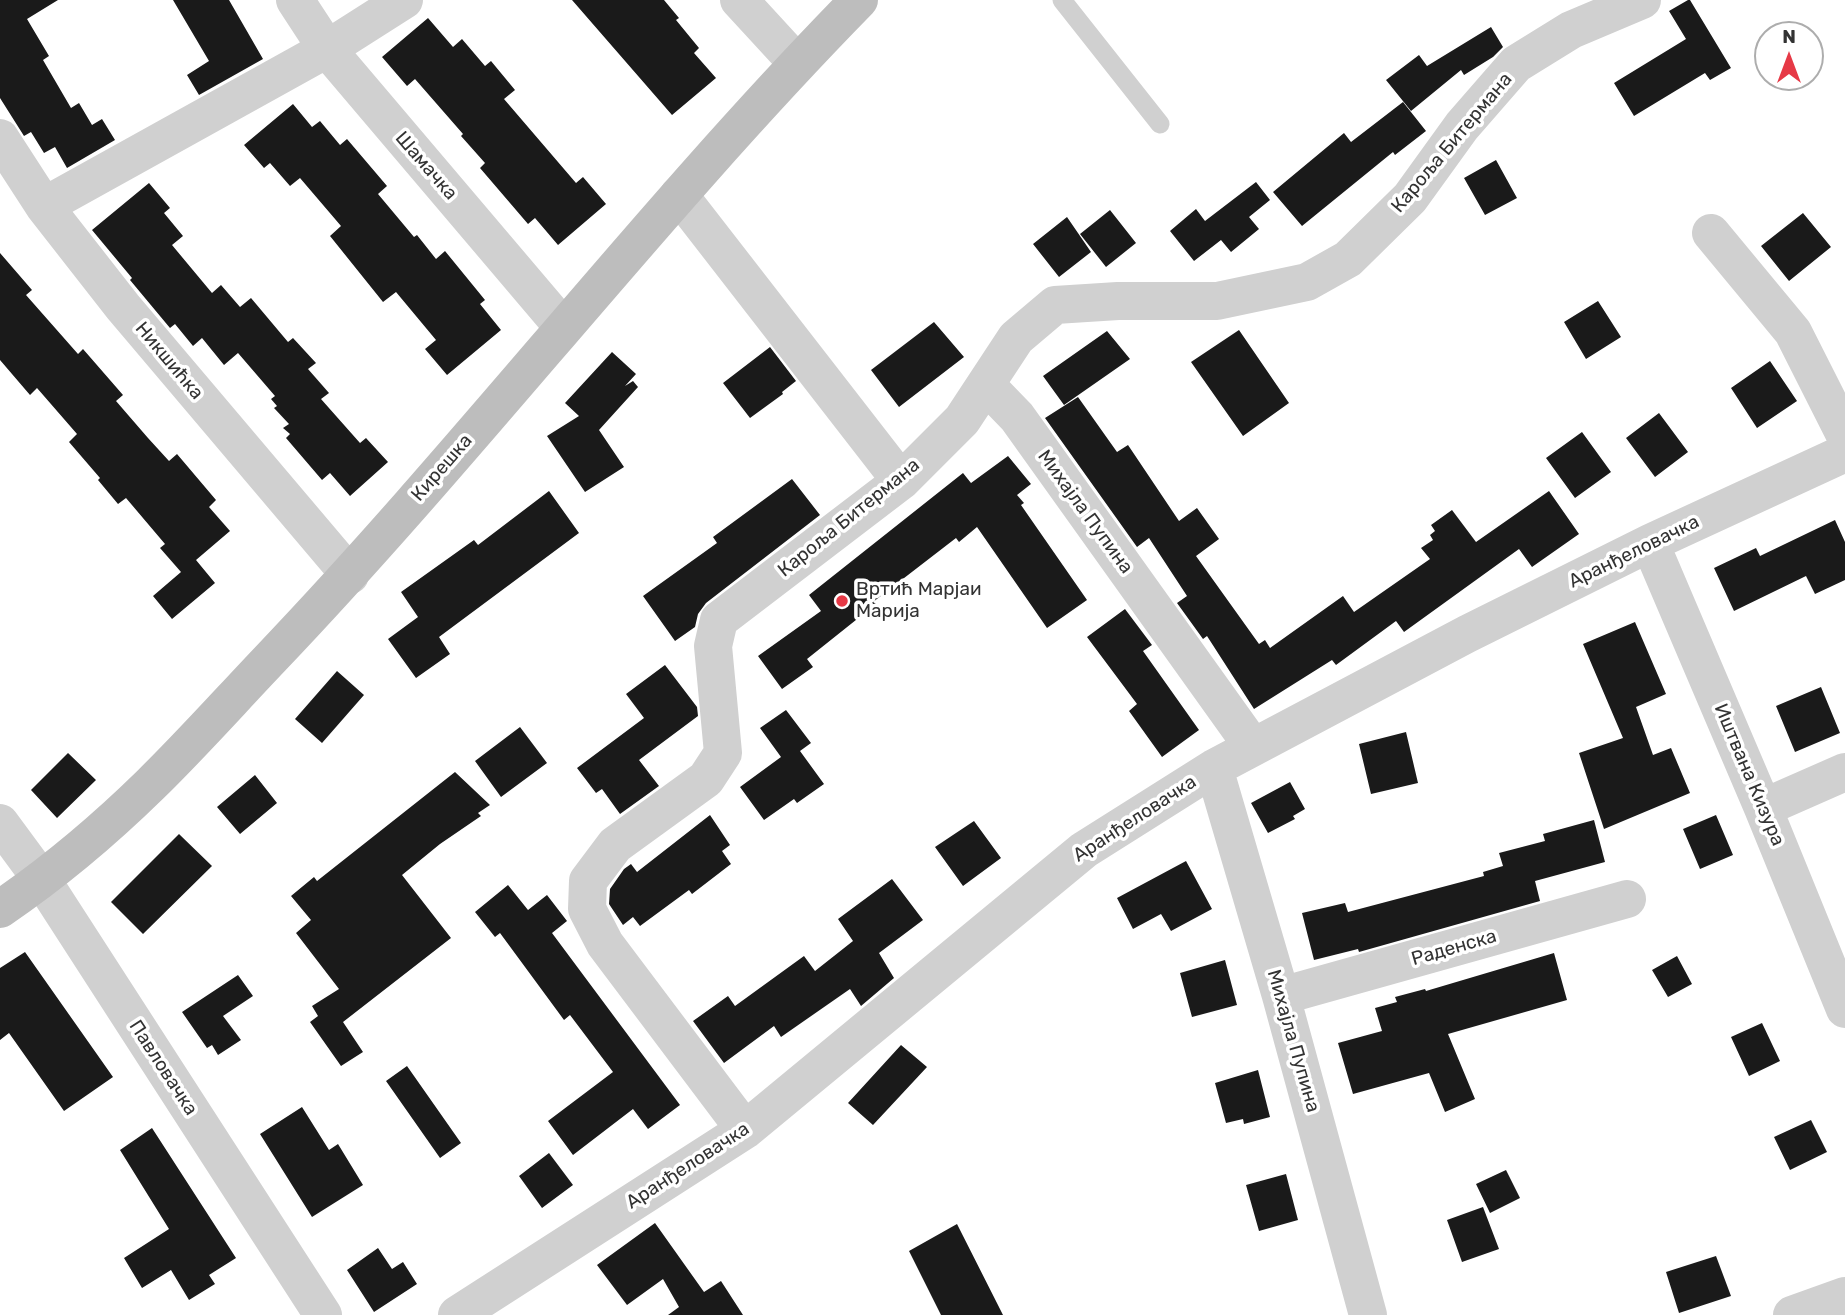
<!DOCTYPE html>
<meta charset="utf-8">
<style>
body{margin:0}
#map{position:relative;width:1845px;height:1315px;overflow:hidden;background:#fff;font-family:Rubik,sans-serif}
canvas{display:block}
.north{position:absolute;left:1754px;top:21px;width:70px;height:70px;box-sizing:border-box;background:#fff;border:2px solid #adadad;border-radius:50%;rotate:0deg;font-size:19px;font-weight:700;line-height:28px;text-align:center;color:#333}
.north::after{content:'';display:block;margin:auto;width:24px;height:32px;background:#e63946;clip-path:polygon(50% 0,100% 100%,50% 72%,0 100%)}
</style>
<div id="map">
<canvas width="1845" height="1315"></canvas>
<div class="north">N</div>
</div>
<script>
const ctx = document.querySelector('canvas').getContext('2d');
ctx.lineJoin = 'round';
function fillPath(path, color) {
  ctx.fillStyle = color;
  ctx.fill(path, 'evenodd');
}
function strokePath(path, color, width, dash) {
  ctx.strokeStyle = color;
  ctx.lineWidth = width;
  ctx.lineCap = dash ? 'butt' : 'round';
  ctx.setLineDash(dash || []);
  ctx.stroke(path);
}
function write(font, color, halo, rows, align = 'center') {
  ctx.font = font + ' Rubik,sans-serif';
  ctx.lineWidth = 7;
  ctx.setLineDash([]);
  ctx.textBaseline = 'middle';
  ctx.strokeStyle = halo;
  ctx.fillStyle = color;
  for (const [text, x, y, turn = 0] of rows) {
    ctx.save();
    ctx.translate(x, y);
    ctx.rotate((+turn || 0) * Math.PI / 180);
    ctx.textAlign = isNaN(turn) ? turn : align;
    if (halo) ctx.strokeText(text, 0, 0);
    ctx.fillText(text, 0, 0);
    ctx.restore();
  }
}
const building = new Path2D(`
 M 0,0 L 58,0 L 27,19 L 49,56 L 43,60 L 71,108 L 79,103 L 92,125 L 102,119 L 115,140 L 67,168 L 55,147 L 44,153 L 31,132 L 24,136 L 0,98 Z
 M 173,0 L 229,0 L 263,59 L 199,95 L 187,75 L 209,61 Z
 M 572,0 L 664,0 L 679,18 L 676,20 L 699,48 L 694,53 L 716,78 L 672,115 Z
 M 1688,0 L 1690,0 L 1731,68 L 1710,80 L 1705,73 L 1634,116 L 1614,83 L 1686,39 L 1669,11 Z
 M 428,18 L 453,47 L 462,39 L 485,66 L 491,61 L 515,90 L 504,99 L 576,183 L 583,177 L 606,204 L 558,245 L 535,218 L 528,224 L 480,168 L 485,163 L 461,136 L 463,134 L 415,79 L 407,86 L 382,57 Z
 M 1491,27 L 1503,47 L 1493,57 L 1464,75 L 1461,70 L 1411,111 L 1386,80 L 1419,55 L 1427,66 Z
 M 1403,102 L 1426,131 L 1395,155 L 1393,152 L 1302,226 L 1273,192 L 1344,133 L 1351,142 Z
 M 293,104 L 312,127 L 320,121 L 340,145 L 347,139 L 387,186 L 378,194 L 414,237 L 417,235 L 436,259 L 445,251 L 485,300 L 480,304 L 501,330 L 447,375 L 425,349 L 436,340 L 396,292 L 383,302 L 330,236 L 341,226 L 300,178 L 290,186 L 270,163 L 264,168 L 244,145 Z
 M 1496,160 L 1517,198 L 1485,215 L 1464,178 Z
 M 1256,182 L 1270,200 L 1249,217 L 1259,229 L 1231,252 L 1221,240 L 1194,261 L 1170,231 L 1196,209 L 1205,221 Z
 M 149,183 L 170,208 L 164,213 L 183,236 L 172,245 L 212,293 L 221,285 L 240,307 L 251,298 L 288,342 L 293,338 L 316,363 L 308,369 L 329,393 L 321,399 L 360,443 L 366,438 L 388,462 L 350,496 L 330,473 L 322,480 L 286,438 L 290,434 L 283,428 L 289,424 L 274,408 L 277,406 L 271,399 L 275,396 L 238,353 L 224,365 L 202,338 L 193,346 L 175,324 L 170,328 L 130,280 L 132,278 L 92,230 Z
 M 1110,210 L 1136,243 L 1106,267 L 1080,234 Z
 M 1803,213 L 1831,247 L 1789,281 L 1761,246 Z
 M 1067,217 L 1091,252 L 1059,277 L 1033,244 Z
 M 0,253 L 32,290 L 26,295 L 78,354 L 83,349 L 123,395 L 116,401 L 148,438 L 169,461 L 177,454 L 216,500 L 209,507 L 230,531 L 196,560 L 215,583 L 172,619 L 153,596 L 181,572 L 160,548 L 165,544 L 126,498 L 118,504 L 98,480 L 100,478 L 69,442 L 77,434 L 37,388 L 30,395 L 0,360 Z
 M 1598,301 L 1621,337 L 1586,359 L 1564,322 Z
 M 934,322 L 964,357 L 899,407 L 871,370 Z
 M 1239,330 L 1289,403 L 1243,436 L 1191,362 Z
 M 1107,331 L 1130,359 L 1064,405 L 1043,376 Z
 M 770,347 L 796,381 L 782,392 L 783,394 L 750,418 L 723,383 Z
 M 612,352 L 636,374 L 625,386 L 633,381 L 638,387 L 599,430 L 624,467 L 585,492 L 547,436 L 579,416 L 565,403 Z
 M 1770,361 L 1797,401 L 1757,428 L 1731,388 Z
 M 1078,397 L 1117,452 L 1128,445 L 1179,521 L 1197,508 L 1219,539 L 1196,556 L 1259,644 L 1265,640 L 1270,648 L 1343,596 L 1354,612 L 1430,559 L 1421,548 L 1433,540 L 1430,535 L 1435,531 L 1431,525 L 1452,510 L 1476,542 L 1549,491 L 1579,534 L 1532,567 L 1519,549 L 1404,632 L 1396,621 L 1336,665 L 1332,660 L 1254,709 L 1207,636 L 1203,639 L 1177,603 L 1187,596 L 1149,538 L 1137,547 L 1045,418 Z
 M 1659,413 L 1688,452 L 1655,477 L 1626,438 Z
 M 1582,432 L 1611,472 L 1575,498 L 1546,458 Z
 M 1008,456 L 1031,484 L 1017,495 L 1024,503 L 1021,505 L 1087,600 L 1047,628 L 977,527 L 959,542 L 956,538 L 873,602 L 876,604 L 807,659 L 813,667 L 782,689 L 758,656 L 821,611 L 809,595 L 963,473 L 971,483 Z
 M 792,479 L 820,515 L 706,603 L 698,614 L 695,627 L 675,641 L 643,596 L 717,543 L 713,537 Z
 M 549,491 L 579,533 L 439,637 L 450,654 L 416,678 L 388,639 L 418,617 L 401,592 L 474,540 L 478,545 Z
 M 1835,520 L 1845,542 L 1845,580 L 1815,594 L 1806,576 L 1734,611 L 1714,568 L 1756,548 L 1760,556 Z
 M 1125,609 L 1152,645 L 1143,651 L 1199,730 L 1162,757 L 1129,711 L 1137,704 L 1087,637 Z
 M 1635,622 L 1666,694 L 1636,707 L 1653,755 L 1671,748 L 1690,793 L 1604,829 L 1579,753 L 1623,738 L 1583,644 Z
 M 665,665 L 697,707 L 698,716 L 639,760 L 659,786 L 620,814 L 602,789 L 596,793 L 577,768 L 644,718 L 626,694 Z
 M 337,671 L 364,695 L 322,743 L 295,719 Z
 M 1821,687 L 1840,733 L 1795,752 L 1776,706 Z
 M 786,710 L 811,743 L 800,751 L 824,784 L 797,803 L 794,799 L 764,820 L 740,787 L 781,757 L 760,728 Z
 M 520,727 L 547,763 L 501,797 L 475,761 Z
 M 1406,732 L 1418,783 L 1371,794 L 1359,744 Z
 M 68,753 L 96,780 L 57,818 L 31,790 Z
 M 455,772 L 490,805 L 478,813 L 481,816 L 440,844 L 402,875 L 451,938 L 343,1022 L 363,1052 L 341,1066 L 310,1022 L 318,1016 L 312,1006 L 339,989 L 296,933 L 311,920 L 291,896 L 314,877 L 317,881 Z
 M 255,775 L 277,803 L 240,834 L 217,807 Z
 M 1290,782 L 1305,809 L 1293,816 L 1295,819 L 1268,833 L 1251,803 Z
 M 710,815 L 730,845 L 722,851 L 731,864 L 692,894 L 689,890 L 640,926 L 633,917 L 623,925 L 609,904 L 610,889 L 624,869 L 631,864 L 637,872 Z
 M 1716,815 L 1733,855 L 1700,869 L 1683,829 Z
 M 1594,820 L 1605,862 L 1535,881 L 1540,901 L 1359,952 L 1358,949 L 1314,960 L 1302,913 L 1345,903 L 1348,912 L 1484,876 L 1483,872 L 1503,866 L 1499,853 L 1545,841 L 1543,834 Z
 M 974,821 L 1001,858 L 963,886 L 935,847 Z
 M 179,834 L 212,866 L 143,934 L 111,902 Z
 M 1186,861 L 1212,909 L 1171,931 L 1161,914 L 1133,929 L 1117,898 Z
 M 892,879 L 923,920 L 879,953 L 894,978 L 861,1006 L 850,989 L 781,1037 L 774,1026 L 724,1063 L 693,1021 L 728,996 L 735,1006 L 804,956 L 815,971 L 853,941 L 838,919 Z
 M 508,885 L 528,910 L 547,895 L 567,921 L 552,933 L 680,1105 L 648,1129 L 633,1109 L 573,1155 L 548,1121 L 613,1072 L 570,1015 L 564,1020 L 500,933 L 495,937 L 475,912 Z
 M 25,952 L 113,1077 L 64,1111 L 9,1033 L 0,1040 L 0,968 Z
 M 1554,953 L 1567,1000 L 1448,1034 L 1475,1099 L 1445,1112 L 1429,1073 L 1353,1094 L 1338,1043 L 1382,1031 L 1375,1008 L 1397,1002 L 1395,997 L 1425,989 L 1426,991 Z
 M 1677,956 L 1692,984 L 1668,997 L 1652,970 Z
 M 1225,960 L 1237,1005 L 1192,1017 L 1180,973 Z
 M 238,975 L 253,996 L 223,1016 L 241,1040 L 218,1055 L 212,1045 L 207,1048 L 182,1012 Z
 M 1762,1023 L 1780,1061 L 1749,1076 L 1731,1037 Z
 M 901,1045 L 927,1067 L 873,1125 L 848,1103 Z
 M 407,1066 L 461,1143 L 440,1158 L 386,1081 Z
 M 1258,1070 L 1270,1117 L 1244,1124 L 1243,1119 L 1226,1123 L 1215,1083 Z
 M 302,1107 L 329,1150 L 338,1144 L 363,1185 L 312,1217 L 260,1134 Z
 M 1811,1120 L 1827,1152 L 1790,1170 L 1774,1137 Z
 M 152,1128 L 236,1258 L 209,1275 L 215,1284 L 189,1300 L 171,1270 L 142,1288 L 124,1258 L 169,1229 L 120,1150 Z
 M 549,1153 L 573,1185 L 542,1208 L 519,1176 Z
 M 1506,1170 L 1520,1198 L 1490,1213 L 1476,1184 Z
 M 1286,1174 L 1298,1220 L 1259,1231 L 1246,1185 Z
 M 1483,1207 L 1499,1249 L 1462,1262 L 1447,1220 Z
 M 655,1223 L 704,1292 L 721,1281 L 743,1315 L 668,1315 L 679,1307 L 663,1279 L 627,1305 L 597,1265 Z
 M 957,1224 L 1003,1315 L 941,1315 L 909,1251 Z
 M 378,1248 L 392,1269 L 403,1262 L 417,1284 L 374,1312 L 347,1270 Z
 M 1716,1256 L 1731,1296 L 1679,1313 L 1666,1272 Z`);
const lane = new Path2D(`
 M 1062,0 L 1160,124`);
const street = new Path2D(`
 M 295,0 L 327,49 L 563,327
 M 739,0 L 797,63
 M 0,138 L 44,206 L 123,307 L 350,575
 M 679,195 L 901,481
 M 44,206 L 327,49 L 404,0
 M 1711,233 L 1793,332 L 1845,435
 M 986,385 L 1017,417 L 1253,747
 M 1650,543 L 1763,808 L 1845,1009
 M 1214,768 L 1281,996 L 1368,1315
 M 1763,808 L 1845,772
 M 0,823 L 42,880 L 323,1315
 M 1281,996 L 1627,899
 M 745,1130 L 605,944 L 587,909 L 588,881 L 615,845 L 706,779 L 723,753 L 713,646 L 719,620 L 901,481 L 962,420 L 1016,338 L 1055,305 L 1118,301 L 1217,301 L 1307,282 L 1348,259 L 1410,198 L 1462,126 L 1516,64 L 1571,30 L 1642,0
 M 457,1315 L 745,1130 L 1084,850 L 1214,768 L 1467,634 L 1650,543 L 1845,453
 M 1792,1315 L 1845,1296`);
const secondary = new Path2D(`
 M 0,909 C 53,873 104,830 150,785 C 192,744 231,700 272,657 C 474,445 653,210 859,0`);
const markers = [
 [842,601,7,"#e63946"]
];
const streetNames = [
 ["Кароља Битермана",1452,143,-50],
 ["Шамачка",426,166,49],
 ["Никшићка",169,361,50],
 ["Кирешка",442,468,-49],
 ["Михајла Пупина",1085,512,54],
 ["Кароља Битермана",849,518,-39],
 ["Аранђеловачка",1634,552,-26],
 ["Иштвана Кизура",1749,775,67],
 ["Аранђеловачка",1135,819,-33],
 ["Раденска",1454,948,-16],
 ["Михајла Пупина",1293,1041,74],
 ["Павловачка",163,1068,57],
 ["Аранђеловачка",688,1166,-33]
];
const poiNames = [
 ["Вртић Марјаи",856,590],
 ["Марија",856,612]
];
fillPath(building, '#1a1a1a');
strokePath(lane, '#d0d0d0', 19);
strokePath(street, '#d0d0d0', 38);
strokePath(secondary, '#bdbdbd', 38);
for (const [x, y, r, color] of markers) {
  const dot = new Path2D();
  dot.arc(x, y, r, 0, 2 * Math.PI);
  ctx.fillStyle = color;
  ctx.fill(dot);
  strokePath(dot, '#fff', 2.5);
}
write('19px', '#333', '#fff', streetNames);
write('19px', '#333', '#fff', poiNames, 'left');
</script>
